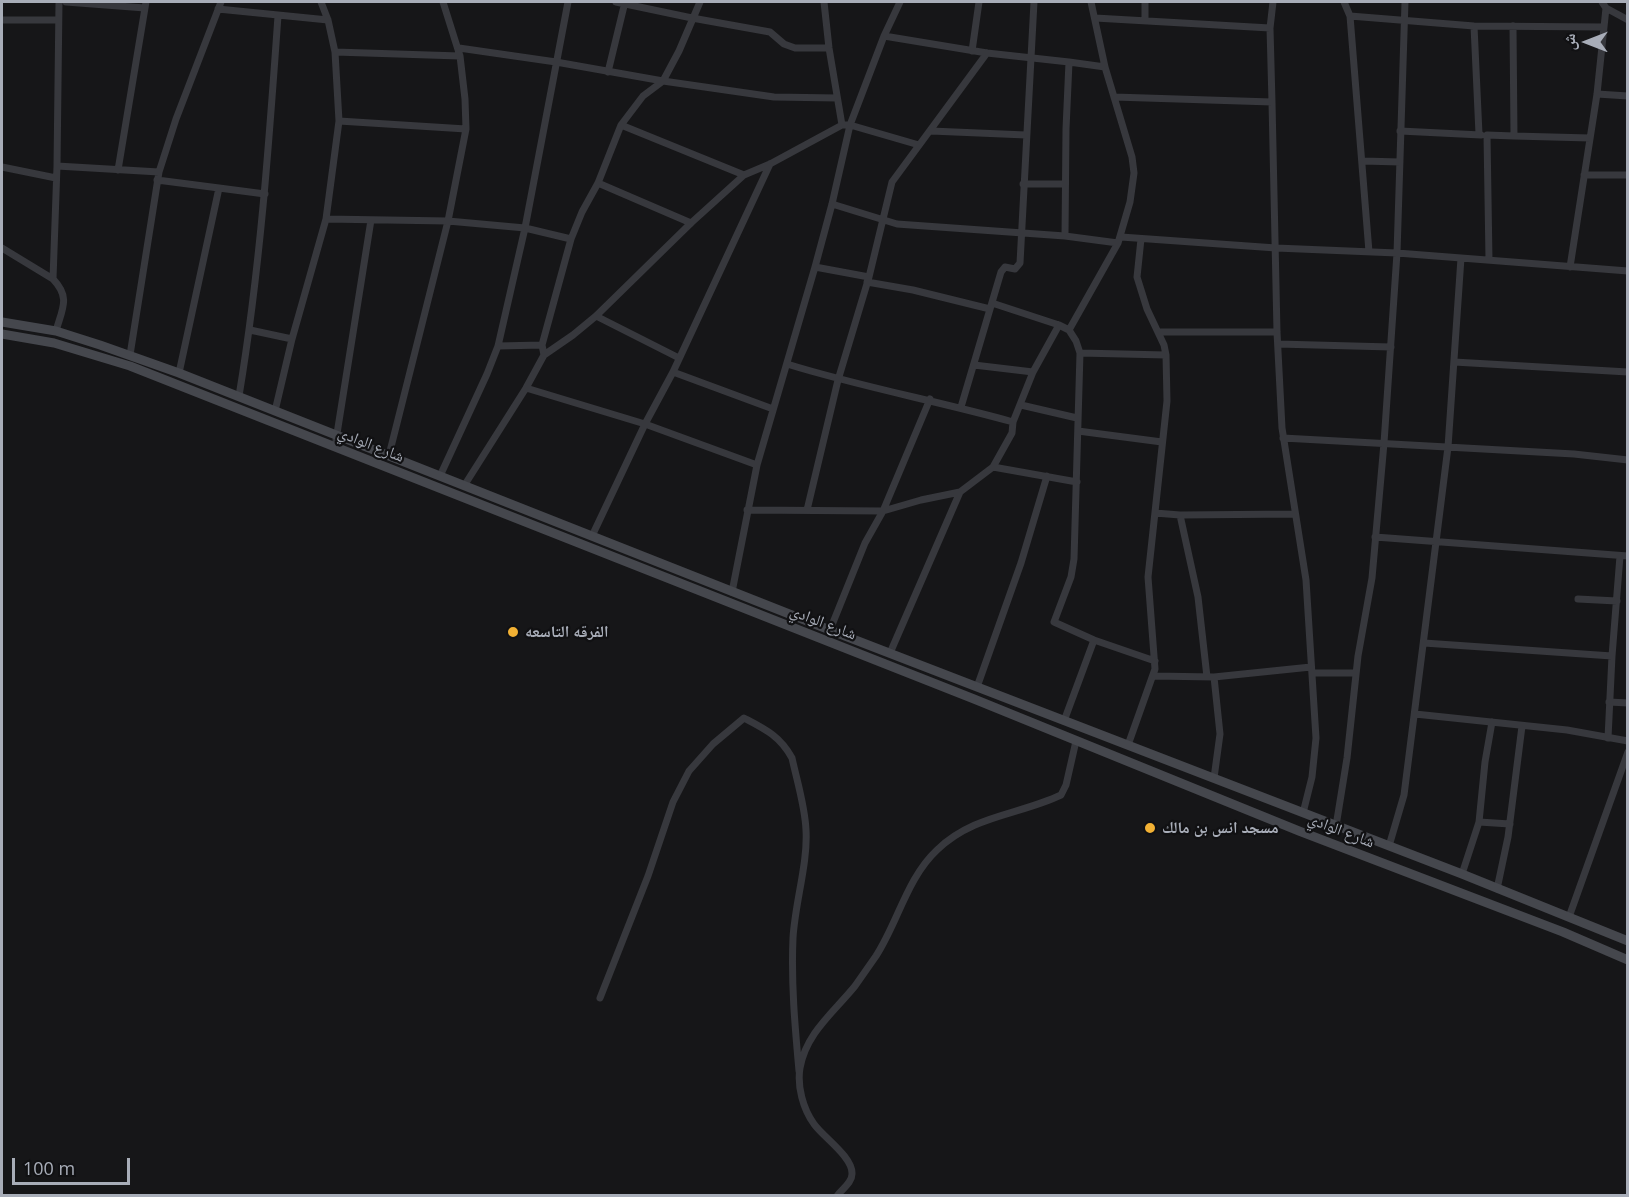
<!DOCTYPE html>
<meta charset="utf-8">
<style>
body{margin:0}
#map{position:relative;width:1629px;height:1197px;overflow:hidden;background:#161618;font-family:"Open Sans","Noto Naskh Arabic",sans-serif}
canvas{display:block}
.frame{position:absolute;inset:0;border:3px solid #a8adb8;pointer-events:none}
.north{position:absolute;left:1557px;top:12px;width:60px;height:60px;-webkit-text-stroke:4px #111113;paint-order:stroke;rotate:270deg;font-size:16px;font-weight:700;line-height:24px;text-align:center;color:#a8adb8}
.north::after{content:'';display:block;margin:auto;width:21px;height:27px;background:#a8adb8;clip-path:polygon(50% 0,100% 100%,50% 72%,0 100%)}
.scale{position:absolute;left:12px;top:1158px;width:118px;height:27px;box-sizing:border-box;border:3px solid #a8adb8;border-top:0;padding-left:8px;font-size:18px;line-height:21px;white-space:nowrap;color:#a8adb8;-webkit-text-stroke:4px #111113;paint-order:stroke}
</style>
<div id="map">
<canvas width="1629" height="1197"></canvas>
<div class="frame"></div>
<div class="north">ش</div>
<div class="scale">100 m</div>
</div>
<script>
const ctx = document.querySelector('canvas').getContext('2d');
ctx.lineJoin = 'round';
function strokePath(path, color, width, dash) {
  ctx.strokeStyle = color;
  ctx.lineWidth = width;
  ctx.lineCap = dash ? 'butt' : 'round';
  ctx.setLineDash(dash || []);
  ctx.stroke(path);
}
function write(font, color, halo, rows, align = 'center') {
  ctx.font = font + ' "Open Sans","Noto Naskh Arabic",sans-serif';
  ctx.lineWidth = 4.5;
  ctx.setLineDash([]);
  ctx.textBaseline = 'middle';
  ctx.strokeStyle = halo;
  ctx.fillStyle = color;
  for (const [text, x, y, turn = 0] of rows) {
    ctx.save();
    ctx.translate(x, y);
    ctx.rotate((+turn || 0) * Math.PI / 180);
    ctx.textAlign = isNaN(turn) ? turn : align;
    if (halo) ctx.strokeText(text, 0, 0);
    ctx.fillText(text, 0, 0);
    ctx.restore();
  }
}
const street = new Path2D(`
 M 66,2 L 145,8
 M 616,2 L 692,18 L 770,32 L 784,44 L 795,48 L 829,48
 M 900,2 L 884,36 L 850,125 L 919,145
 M 1145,2 L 1145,21
 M 1273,2 L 1270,28 L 1272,102 L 1277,332 L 1282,428 L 1306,580 L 1316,738 L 1312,777 L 1303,813
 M 1344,2 L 1350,16 L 1369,252
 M 1602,2 L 1606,8 L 1628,20
 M 218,9 L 328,20
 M 1350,16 L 1474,26 L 1604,27
 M 1095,18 L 1270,28
 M 2,20 L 58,20
 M 1474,26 L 1479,134
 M 884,36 L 987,53 L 1069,62 L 1105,67
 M 459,48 L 556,62 L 663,81 L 774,97 L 837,98
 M 972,51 L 979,2
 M 335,52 L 460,56
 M 608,72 L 625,2
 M 1597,94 L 1628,96
 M 1114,97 L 1272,102
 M 339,121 L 466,129
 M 621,125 L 744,175
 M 931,131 L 1026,135
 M 1400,131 L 1481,135
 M 1514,136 L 1590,138
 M 1363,161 L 1400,162
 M 57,166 L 159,172
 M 2,167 L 56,178
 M 118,170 L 146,2
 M 1584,175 L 1628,175
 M 157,180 L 219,188 L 179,373
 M 598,183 L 691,223
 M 1023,184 L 1065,184
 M 219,188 L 265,194
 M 832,204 L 897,224 L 1065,236 L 1118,243
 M 326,219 L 448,221 L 525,228 L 571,239
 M 1065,236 L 1066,129 L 1069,62
 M 1121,237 L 1276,248 L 1397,253 L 1628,271
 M 2,248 L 53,279
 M 1489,260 L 1487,135 L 1514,136 L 1513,26
 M 815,267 L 869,277
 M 1570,267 L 1597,94 L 1606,8
 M 867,282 L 913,290 L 990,309
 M 992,303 L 1059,325
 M 596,316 L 679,358
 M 250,330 L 292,339
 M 1069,330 L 1076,341 L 1080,353 L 1074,559 L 1071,577 L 1054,622 L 1094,640 L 1155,661
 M 56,331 C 62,309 71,298 53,279 L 57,166 L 59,2
 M 1159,332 L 1277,332
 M 1278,344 L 1391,347
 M 498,346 L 542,345
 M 1080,353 L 1166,355
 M 130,355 L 159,172 L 176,119 L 221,2
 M 544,355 L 573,335 L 596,316 L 691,223 L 744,175 L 770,164 L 842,125
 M 1454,362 L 1628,372
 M 787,364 C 861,387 938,401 1013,422
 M 974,365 L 1033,372
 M 673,372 L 773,409
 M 526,388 L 645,424 L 757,465
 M 239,396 C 260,270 269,143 278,16
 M 1021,405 L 1077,418
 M 961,407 L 1001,272 L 1005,267 L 1015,269 L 1020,263 L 1034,2
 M 275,411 L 292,339 L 326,219 L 339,121 L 335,52 L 328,20 L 321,2
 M 1078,431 L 1162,442
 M 1283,438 L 1574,454 L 1628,460
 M 336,440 L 371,220
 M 389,455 L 448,221 L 466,129 L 465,99 L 460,56 L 443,2
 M 993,467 L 1077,482
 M 440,476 L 487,374 L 498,346 L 525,228 L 568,2
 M 464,486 L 526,388 L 544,355 L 542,345 L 571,239 L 582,212 L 598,183 L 621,125 L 643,96 L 663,81 L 679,51 L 700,2
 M 747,510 L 883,511 L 921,500 L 960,492
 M 807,510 L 838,380 L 869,277 L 892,182 L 987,53
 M 1155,513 L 1180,515 L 1295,514
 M 1180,515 L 1198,597 L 1207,677
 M 592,536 L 645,424 L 673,372 L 770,164
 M 1375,537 L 1628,556
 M 732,592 L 757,465 L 815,267 L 832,204 L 850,125 L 842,125 L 829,48 L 824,2
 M 1578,599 L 1617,601
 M 830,630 L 865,543 L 883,511 L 930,399
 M 1424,643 L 1612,656
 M 890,653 L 960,492 L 993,467 L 1012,433 L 1013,422 L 1033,372 L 1059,325 L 1069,330 L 1118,243 L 1130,202 L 1134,173 L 1132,157 L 1105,67 L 1091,2
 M 1312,673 L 1356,673
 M 1154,676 L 1214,677 L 1311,667
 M 1214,677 L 1220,734 L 1214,778
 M 977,687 L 1021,563 L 1047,476
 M 1609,702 L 1628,703
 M 1415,714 L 1567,730 L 1628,741
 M 1064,721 L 1094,640
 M 1608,738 L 1612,656 L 1620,556
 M 1128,745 L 1155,669 L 1148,577 L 1167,401 L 1166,355 L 1164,345 L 1147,309 L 1137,277 L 1141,239
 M 1479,822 L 1510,824
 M 1336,826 L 1347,758 L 1358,656 L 1372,578 L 1384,443 L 1397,253 L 1405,2
 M 1389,846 L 1404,795 L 1436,542 L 1448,447 L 1461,258
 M 1462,874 L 1479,822 L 1485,762 L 1492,722
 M 1497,889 L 1508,837 L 1522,726
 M 1569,917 L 1628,752
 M 600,998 L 648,876 L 673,802 L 689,771 L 713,744 L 744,718 C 765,729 780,736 792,758 C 797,781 805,806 806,830 C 808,863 795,903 793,938 C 791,983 795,1027 799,1071
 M 837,1196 C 842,1189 852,1183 852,1174 C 853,1157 823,1137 814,1124 C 803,1109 797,1086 800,1068 C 806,1033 834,1012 855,986 C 862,976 869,966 876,956 C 898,922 907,878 937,850 C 973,815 1019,815 1061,795 L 1066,785 L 1076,741`);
const secondary = new Path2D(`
 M 2,322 L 56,331 L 100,345 L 179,373 L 845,636 L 1462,874 L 1628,941
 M 2,334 L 54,343 L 130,366 L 974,699 L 1299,831 L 1563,932 L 1628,960`);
const markers = [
 [513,632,6,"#f2b134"],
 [1150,828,6,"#f2b134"]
];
const streetNames = [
 ["شارع الوادي",371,445,22],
 ["شارع الوادي",823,623,21],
 ["شارع الوادي",1341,831,21]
];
const poiNames = [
 ["الفرقه التاسعه",525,632],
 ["مسجد انس بن مالك",1162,828]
];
strokePath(street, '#37383d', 7);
strokePath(secondary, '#45474d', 9);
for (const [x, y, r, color] of markers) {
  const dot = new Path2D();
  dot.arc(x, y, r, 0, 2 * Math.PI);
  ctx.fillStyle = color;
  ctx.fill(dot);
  strokePath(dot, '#111113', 2);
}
write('16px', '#a8adb8', '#111113', streetNames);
write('bold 16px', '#a8adb8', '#111113', poiNames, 'left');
</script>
